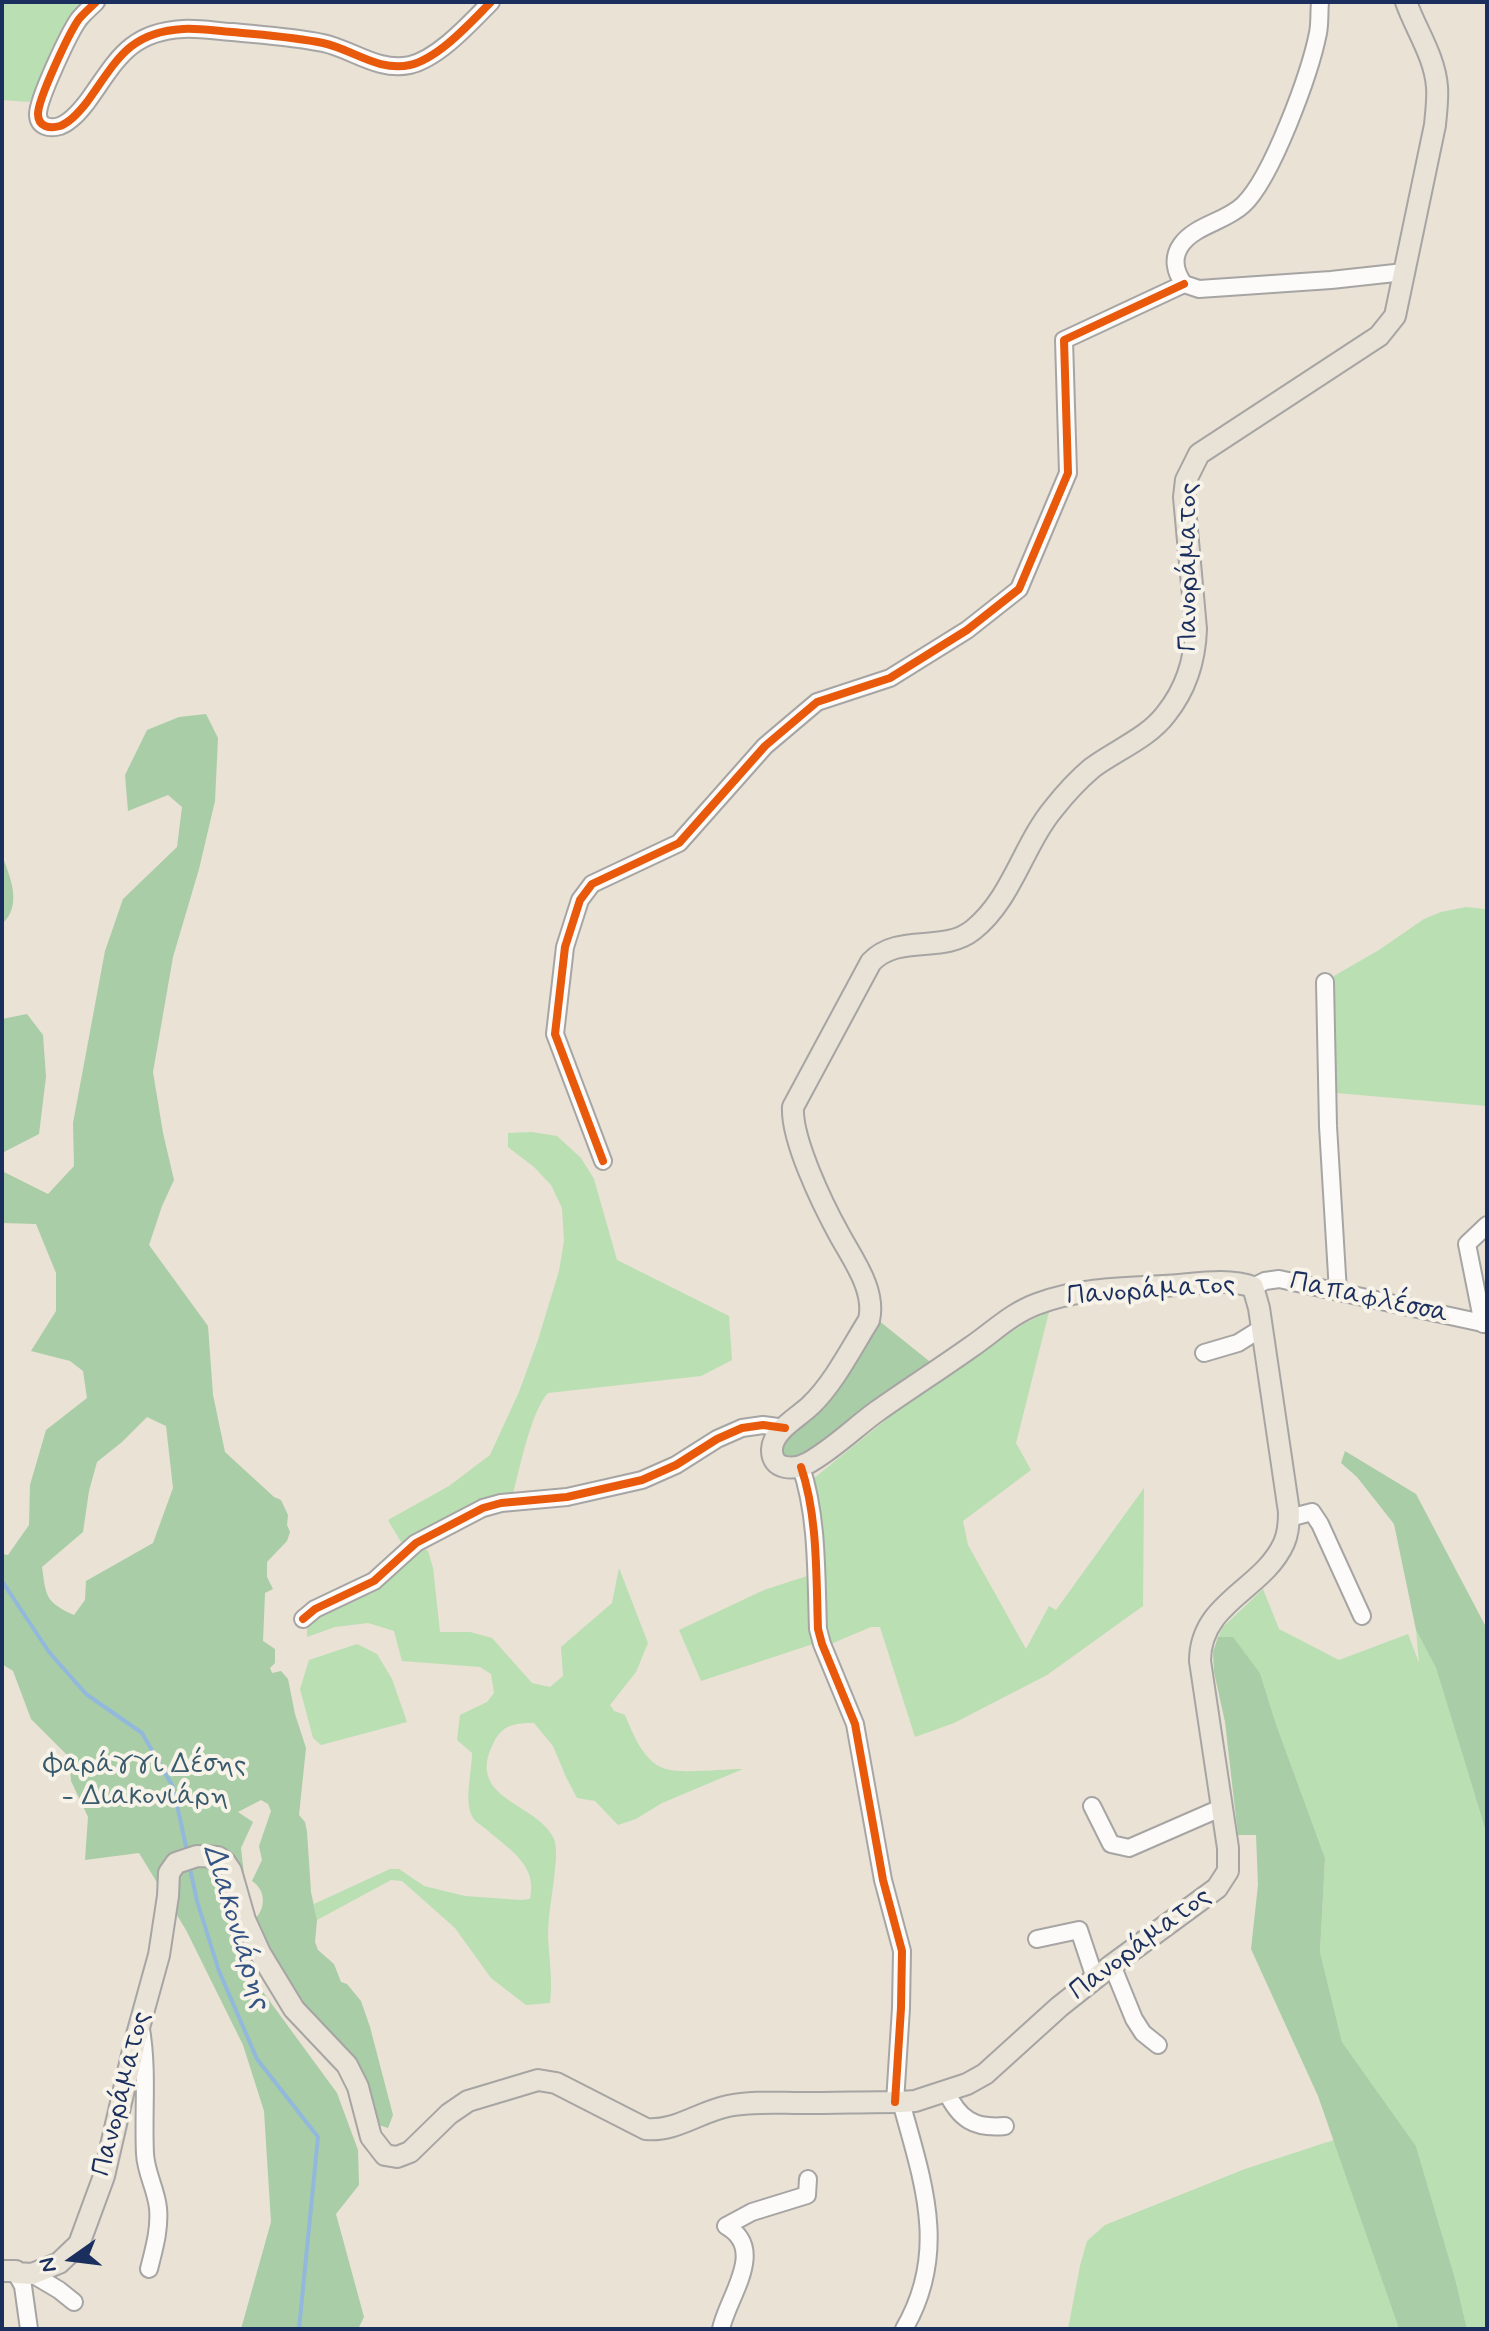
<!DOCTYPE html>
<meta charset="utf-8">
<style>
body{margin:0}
#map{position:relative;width:1489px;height:2331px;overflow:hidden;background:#e9e2d5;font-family:Mynerve,sans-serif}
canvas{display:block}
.frame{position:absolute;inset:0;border:4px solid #1b2f5e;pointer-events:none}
.north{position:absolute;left:32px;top:2219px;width:80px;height:80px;-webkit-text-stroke:6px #f7f3e8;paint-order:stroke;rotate:256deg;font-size:22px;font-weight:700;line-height:32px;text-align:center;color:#1b2f5e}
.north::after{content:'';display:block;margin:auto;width:28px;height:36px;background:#1b2f5e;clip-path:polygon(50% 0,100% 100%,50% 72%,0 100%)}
</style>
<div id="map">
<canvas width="1489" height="2331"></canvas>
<div class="frame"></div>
<div class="north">N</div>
</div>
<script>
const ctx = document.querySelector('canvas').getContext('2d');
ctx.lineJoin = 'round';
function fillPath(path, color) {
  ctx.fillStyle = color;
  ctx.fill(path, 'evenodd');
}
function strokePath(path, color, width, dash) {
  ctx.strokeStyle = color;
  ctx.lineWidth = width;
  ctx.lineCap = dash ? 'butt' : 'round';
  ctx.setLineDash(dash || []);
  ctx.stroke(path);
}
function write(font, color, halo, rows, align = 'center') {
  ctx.font = font + ' Mynerve,sans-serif';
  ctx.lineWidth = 8;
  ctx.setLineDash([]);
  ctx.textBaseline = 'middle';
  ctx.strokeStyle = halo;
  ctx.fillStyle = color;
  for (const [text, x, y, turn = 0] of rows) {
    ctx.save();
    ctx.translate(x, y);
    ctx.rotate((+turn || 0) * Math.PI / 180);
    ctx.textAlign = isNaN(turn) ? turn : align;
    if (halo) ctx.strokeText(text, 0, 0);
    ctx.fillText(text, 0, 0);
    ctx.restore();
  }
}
const green = new Path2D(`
 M 2,2 L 109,2 L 96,14 L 29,102 L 2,100 Z
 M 1466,907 L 1484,909 L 1487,911 L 1487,1106 L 1336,1093 L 1334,976 L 1379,950 L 1424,919 L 1441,912 Z
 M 532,1132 L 557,1136 L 581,1158 L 594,1179 L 617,1260 L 729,1316 L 732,1360 L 701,1376 L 548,1393 C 531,1411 520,1468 513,1493 L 408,1546 L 401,1542 L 388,1520 L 449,1486 L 490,1455 L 519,1392 L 538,1340 L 559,1271 L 564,1241 L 562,1208 L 551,1185 L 534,1167 L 508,1147 L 508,1133 Z
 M 1049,1312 L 1016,1443 L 1031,1470 L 963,1521 L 968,1545 L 1026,1649 L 1049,1606 L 1056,1610 L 1144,1488 L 1143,1606 L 1047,1675 L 954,1723 L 915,1737 L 880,1627 L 871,1627 L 826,1646 L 813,1479 L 898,1410 L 1025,1323 Z
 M 421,1547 L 428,1551 L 433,1568 L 440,1632 L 470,1632 L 492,1638 L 532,1683 L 550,1687 L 563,1676 L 561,1647 L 612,1603 L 619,1568 L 648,1643 L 636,1672 L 610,1705 L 614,1711 L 625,1715 C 633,1734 644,1763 666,1769 C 682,1774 725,1769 743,1769 L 662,1803 L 636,1819 L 618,1825 L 595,1801 L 577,1798 L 566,1777 L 553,1746 L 534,1723 C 516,1723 503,1724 494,1742 C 463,1800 539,1803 554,1839 C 557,1847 556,1861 555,1869 C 553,1891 548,1914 548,1936 C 549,1959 553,1980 550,2003 L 526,2005 L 491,1978 L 455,1928 L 402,1881 L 391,1880 L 317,1920 L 314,1904 L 390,1869 L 399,1869 L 424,1886 L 465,1896 L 521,1900 L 530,1899 C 538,1864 508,1849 486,1829 C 481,1825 474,1821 472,1816 C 464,1799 472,1772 472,1753 L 457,1740 L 460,1715 L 487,1702 L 494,1693 L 491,1674 L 480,1667 L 402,1661 L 394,1631 L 368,1623 L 335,1627 L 307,1637 L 307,1624 L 318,1614 Z
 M 807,1576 L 816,1643 L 701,1681 L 679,1630 L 764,1590 Z
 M 1263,1589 L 1279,1629 L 1339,1660 L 1408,1634 L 1419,1663 L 1416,1630 L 1436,1668 L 1487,1835 L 1487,2329 L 1467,2329 L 1456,2282 L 1416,2146 L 1342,2042 L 1320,1952 L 1325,1858 L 1276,1724 L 1260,1673 L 1233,1638 L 1218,1637 L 1223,1627 Z
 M 357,1644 L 377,1654 L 392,1679 L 407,1722 L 321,1745 L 313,1738 L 300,1689 L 309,1660 Z
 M 1334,2140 L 1399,2329 L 1068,2329 L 1080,2266 L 1087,2241 L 1105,2225 L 1245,2169 Z`);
const forest = new Path2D(`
 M 206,714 L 218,738 L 215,801 L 199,869 L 173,957 L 153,1072 L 163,1133 L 174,1180 L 162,1206 L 149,1245 L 208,1326 L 213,1395 L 225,1452 L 274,1497 L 281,1500 L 288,1515 L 287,1525 L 290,1532 L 287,1541 L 267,1562 L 267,1577 L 273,1589 L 265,1593 L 263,1641 L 275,1649 L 275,1663 L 270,1668 L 272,1673 L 281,1671 L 288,1679 L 295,1714 L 306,1748 L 299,1815 L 305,1822 L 307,1832 L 311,1892 L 317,1920 L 315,1942 L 318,1950 L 334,1964 L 341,1982 L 347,1984 L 361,2001 L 370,2027 L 393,2115 L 388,2128 L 379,2125 L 373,2118 L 294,2002 L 255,1919 C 266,1908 266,1890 252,1881 L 262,1860 L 259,1846 L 271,1811 L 268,1804 L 261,1800 L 238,1812 L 253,1822 L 241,1848 L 246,1893 L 235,1930 L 255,1981 L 337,2093 L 358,2150 L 359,2185 L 336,2214 L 364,2317 L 358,2329 L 241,2329 L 271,2222 L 264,2111 L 243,2045 L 186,1930 L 139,1853 L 85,1860 L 88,1817 L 71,1781 L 69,1757 L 31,1719 L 13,1671 L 2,1664 L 2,1554 L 8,1555 L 29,1525 L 30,1485 L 46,1430 L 87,1398 L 83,1371 L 70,1361 L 31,1351 L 56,1311 L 56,1273 L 36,1224 L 2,1223 L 2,1171 L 48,1194 L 74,1166 L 73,1123 L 105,951 L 123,899 L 177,847 L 182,807 L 168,795 L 128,811 L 125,775 L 147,730 L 179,717 ZM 147,1417 L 166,1426 L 173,1488 L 153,1543 L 86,1581 L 85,1600 L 74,1615 C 45,1602 46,1596 42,1567 L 83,1532 L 89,1491 L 97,1462 L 122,1442 Z
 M 2,855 C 10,877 23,905 2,924 Z
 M 27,1014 L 43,1035 L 46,1077 L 39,1134 L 2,1153 L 2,1019 Z
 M 878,1320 L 934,1365 L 826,1445 L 785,1463 L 779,1444 Z
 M 1345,1451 L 1416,1494 L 1487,1629 L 1487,1835 L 1436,1668 L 1416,1630 L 1394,1524 L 1357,1477 L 1341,1463 Z
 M 1218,1637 L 1233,1637 L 1260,1673 L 1276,1724 L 1325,1858 L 1320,1952 L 1342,2042 L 1416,2146 L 1456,2282 L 1467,2329 L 1399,2329 L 1318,2096 L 1251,1949 L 1258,1885 L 1256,1835 L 1238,1835 L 1225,1722 L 1214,1672 L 1213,1652 Z`);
const stream = new Path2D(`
 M 2,1581 L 49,1652 L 86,1694 L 142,1733 L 173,1787 L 187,1851
 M 189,1864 L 197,1901 L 219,1971 L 257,2059 L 318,2137 L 299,2329`);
const minor = new Path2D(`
 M 96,2 C 90,8 84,13 79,19 C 69,33 38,99 38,114 C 38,127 50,129 60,126 C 71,122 80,111 87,102 C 116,62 128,32 183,29 C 199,28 216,31 232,32 C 262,35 293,37 323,43 C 352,49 378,72 410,65 C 439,58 470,23 491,2
 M 1320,2 C 1319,12 1320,23 1318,33 C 1310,73 1272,178 1243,205 C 1225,222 1195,225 1181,245 C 1172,258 1175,272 1184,284 L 1199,289 L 1331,280 L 1404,272
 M 1325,982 L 1328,1126 L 1338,1292
 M 603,1161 L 555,1034 L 565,947 L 580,900 L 592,884 L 679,843 L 765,746 L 817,702 L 890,678 L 967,630 L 1019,589 L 1068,473 L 1064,340 L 1184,284
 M 1253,1287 L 1265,1281 L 1279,1279 L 1487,1324
 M 1483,1324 L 1467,1244 L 1487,1225
 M 1204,1353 L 1238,1343 L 1262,1328
 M 801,1467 C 818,1517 816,1576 818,1629 L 822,1644 L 855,1724 L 883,1880 L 902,1951 L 901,2008 L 895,2102
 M 1289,1518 L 1312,1512 L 1320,1524 L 1362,1616
 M 303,1619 L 315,1609 L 374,1581 L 416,1543 L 483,1508 L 501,1503 L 567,1497 L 642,1480 L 676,1465 L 717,1439 L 742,1428 L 763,1425 L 785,1428
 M 1092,1806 L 1111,1844 L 1129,1848 L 1223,1807
 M 1037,1939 L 1079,1930 L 1095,1978
 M 1112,1965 L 1134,2019 L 1143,2033 L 1158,2045
 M 141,2029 C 148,2071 143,2112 145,2154 C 146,2173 156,2189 158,2208 C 160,2229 154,2249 149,2269
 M 946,2091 C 959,2119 974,2129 1005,2126
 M 901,2102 C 923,2182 949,2252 904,2329
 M 16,2273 L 23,2286 L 29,2329
 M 32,2274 L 59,2290 L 74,2302
 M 721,2329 C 727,2298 768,2249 726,2226 L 752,2212 L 807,2195 L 808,2179`);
const major = new Path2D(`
 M 2,2271 L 16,2271 L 16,2273 L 32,2274 L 59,2263 L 79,2244 L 104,2176 L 135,2042 L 159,1955 L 168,1896 L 169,1873 L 176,1863 L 197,1856 L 218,1857 L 225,1862 L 231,1871 L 245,1920 L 260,1953 L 294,2009 L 347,2065 L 358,2087 L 371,2137 L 385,2155 L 397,2157 L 410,2152 L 449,2114 L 468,2101 L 538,2080 L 556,2083 L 646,2129 C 675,2132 699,2112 728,2106 C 752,2101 777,2103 802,2103 C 835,2103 868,2102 901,2102 L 915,2101 L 967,2084 L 985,2074 L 1059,2007 L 1112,1965 L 1217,1888 L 1228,1871 L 1228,1848 L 1200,1661 C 1200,1602 1263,1590 1284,1543 C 1288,1534 1289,1523 1289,1512 L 1259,1308 L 1253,1287 C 1226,1277 1191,1285 1163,1286 C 1121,1288 1076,1289 1037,1304 C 1012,1313 993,1332 971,1347 C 940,1369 907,1390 876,1412 C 853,1429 833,1449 808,1463 C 795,1470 771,1471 772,1449 C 773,1430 799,1417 811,1405 C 834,1383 852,1347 869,1320 C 876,1290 853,1260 839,1234 C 823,1205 791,1139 793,1107 L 871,962 C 899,933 943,954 973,930 C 1012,899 1023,845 1054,808 C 1065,794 1079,779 1092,768 C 1116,750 1148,738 1166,714 C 1186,689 1195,660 1196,629 L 1184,497 L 1186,480 L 1199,454 L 1379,336 L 1395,316 L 1435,125 C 1436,113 1438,99 1437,87 C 1435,57 1416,30 1406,2`);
const cycleway = new Path2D(`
 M 96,2 C 90,8 84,13 79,19 C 69,33 38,99 38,114 C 38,127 50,129 60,126 C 71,122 80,111 87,102 C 116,62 128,32 183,29 C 199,28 216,31 232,32 C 262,35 293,37 323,43 C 352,49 378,72 410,65 C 439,58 470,23 491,2
 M 603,1161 L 555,1034 L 565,947 L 580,900 L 592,884 L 679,843 L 765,746 L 817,702 L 890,678 L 967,630 L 1019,589 L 1068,473 L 1064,340 L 1184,284
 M 801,1467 C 818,1517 816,1576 818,1629 L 822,1644 L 855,1724 L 883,1880 L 902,1951 L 901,2008 L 895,2102
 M 303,1619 L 315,1609 L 374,1581 L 416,1543 L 483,1508 L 501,1503 L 567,1497 L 642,1480 L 676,1465 L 717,1439 L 742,1428 L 763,1425 L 785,1428`);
const streetNames = [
 ["Πανοράματος",1190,567,-90],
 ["Πανοράματος",1151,1292,-4],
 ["Παπαφλέσσα",1369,1299,12],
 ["Πανοράματος",1141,1945,-37],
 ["Πανοράματος",123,2094,-76]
];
const parkNames = [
 ["Φαράγγι Δέσης",145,1766],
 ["- Διακονιάρη",145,1798]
];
const waterNames = [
 ["Διακονιάρης",235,1927,73]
];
fillPath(green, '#b9dfb3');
fillPath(forest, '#a9cda6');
strokePath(stream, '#92b9db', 4);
strokePath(minor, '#a6a5a4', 20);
strokePath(major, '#a6a5a4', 24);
strokePath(minor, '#fcfbf9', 16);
strokePath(major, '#e9e2d6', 20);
strokePath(cycleway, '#e8590c', 8);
write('28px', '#1b2f5e', '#f7f3e8', streetNames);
write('28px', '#395a6c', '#f7f3e8', parkNames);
write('italic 30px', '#335384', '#f7f3e8', waterNames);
</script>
